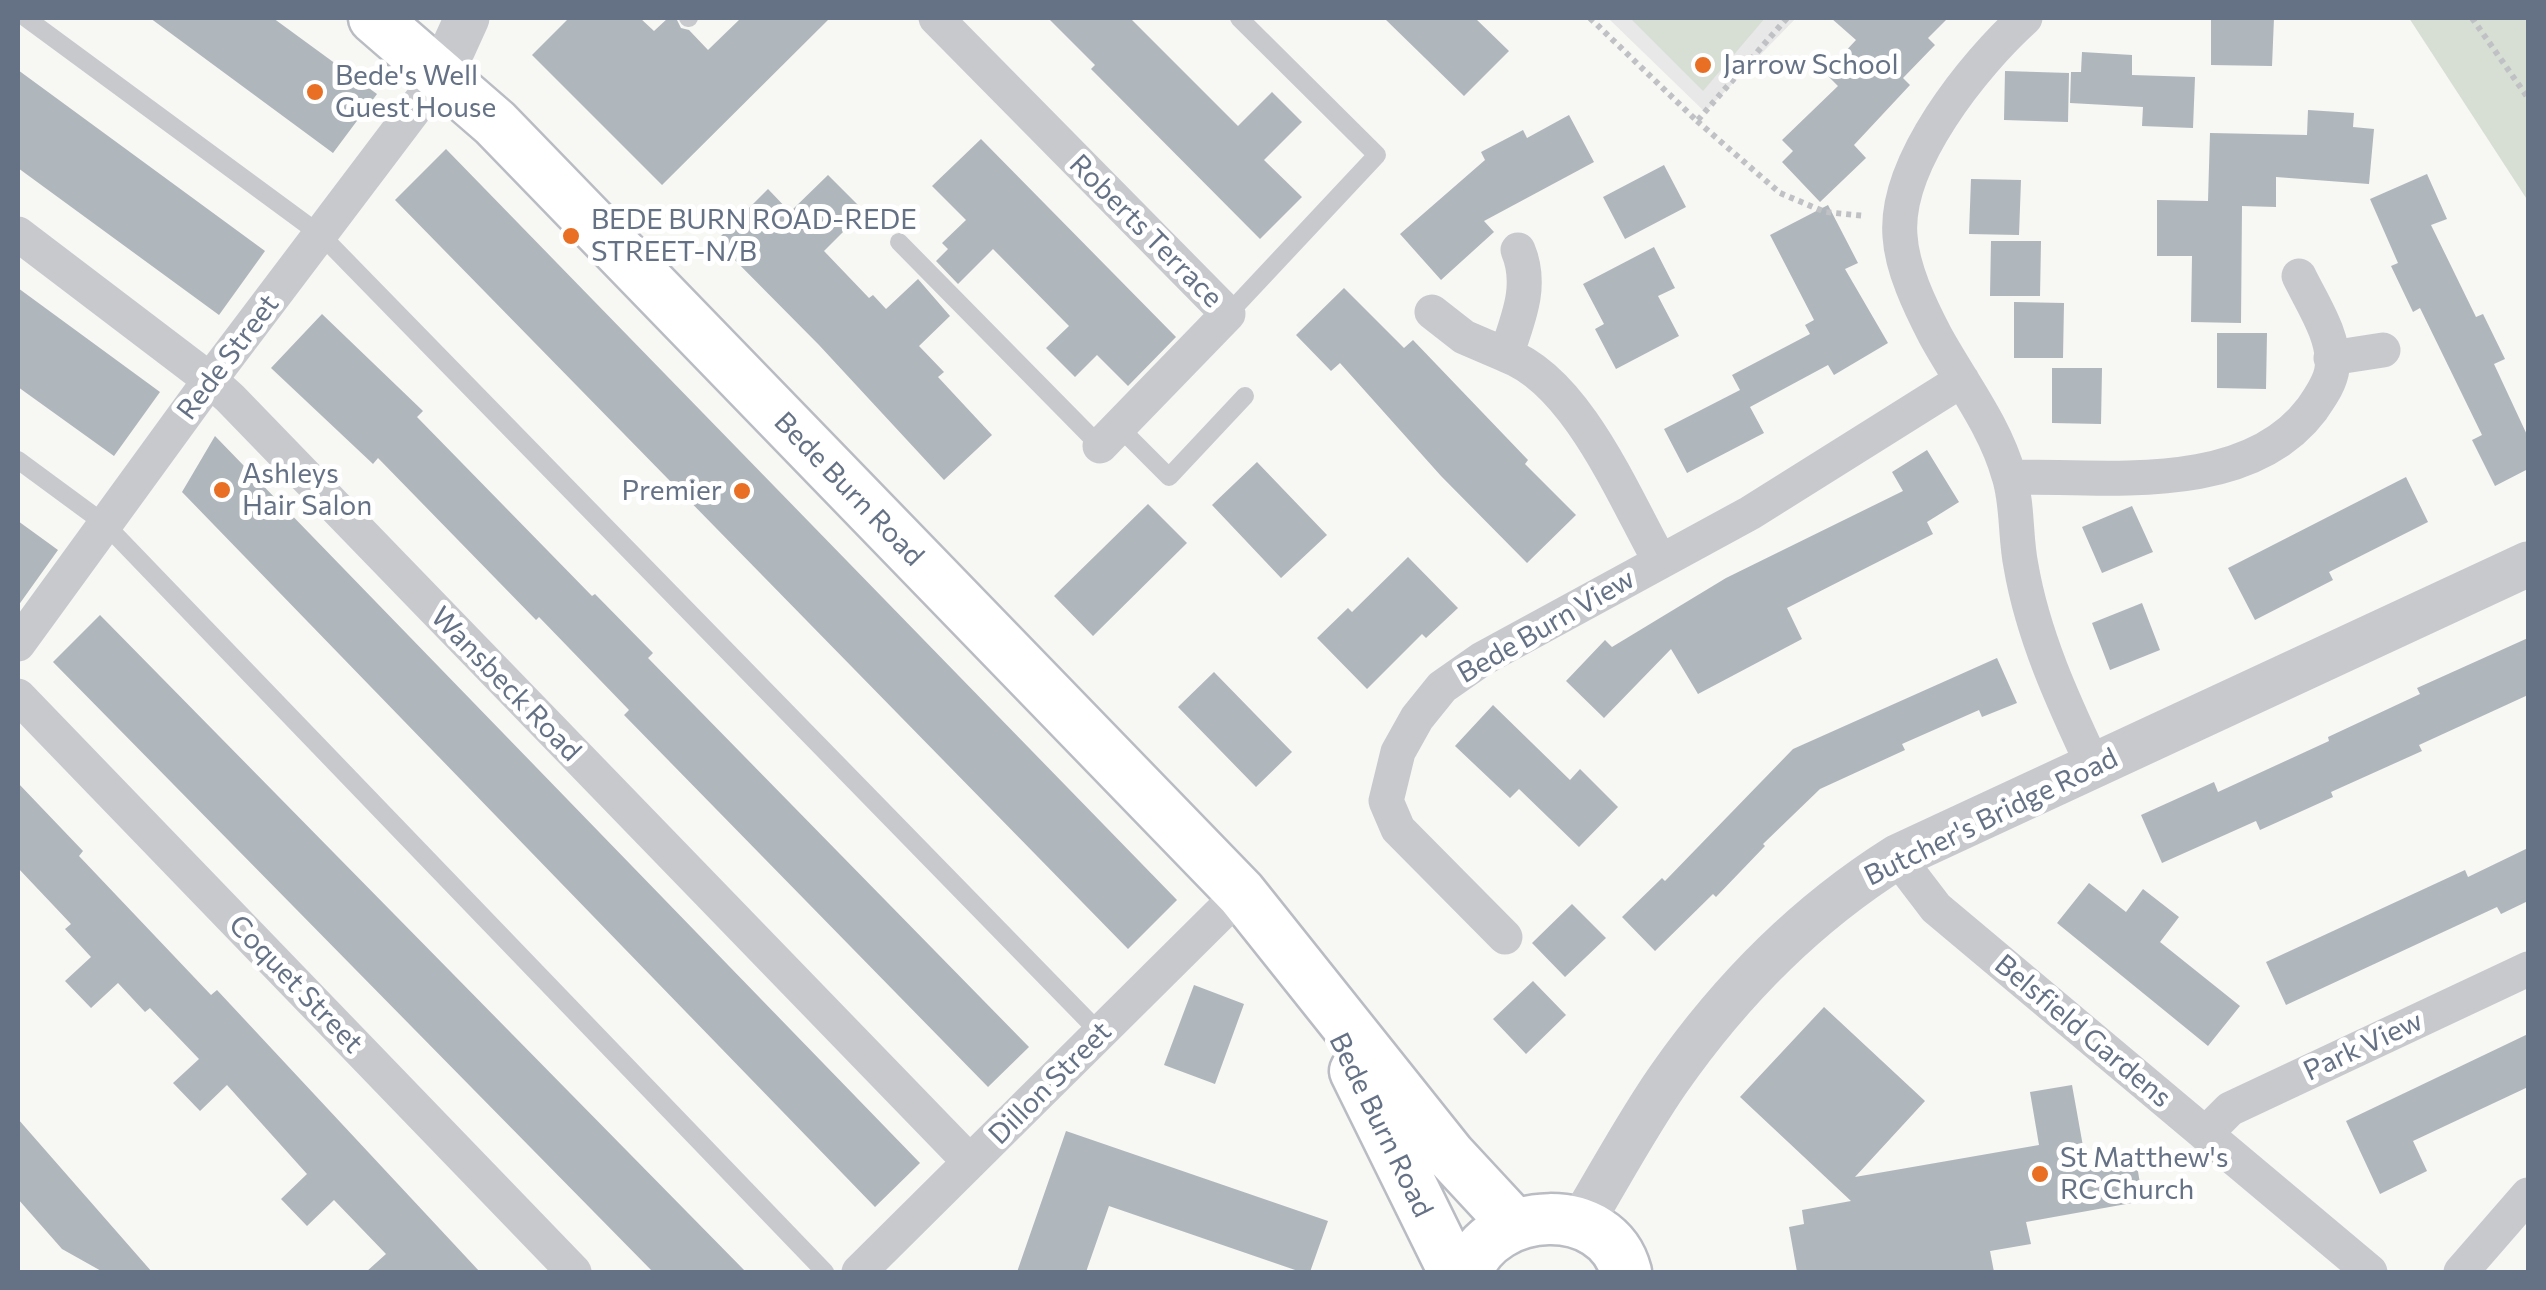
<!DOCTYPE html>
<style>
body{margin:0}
#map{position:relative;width:2546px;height:1290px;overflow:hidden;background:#f7f7f4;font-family:Commissioner,sans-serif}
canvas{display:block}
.frame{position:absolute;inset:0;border:20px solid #657286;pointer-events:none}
</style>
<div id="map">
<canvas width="2546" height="1290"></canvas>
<div class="frame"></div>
</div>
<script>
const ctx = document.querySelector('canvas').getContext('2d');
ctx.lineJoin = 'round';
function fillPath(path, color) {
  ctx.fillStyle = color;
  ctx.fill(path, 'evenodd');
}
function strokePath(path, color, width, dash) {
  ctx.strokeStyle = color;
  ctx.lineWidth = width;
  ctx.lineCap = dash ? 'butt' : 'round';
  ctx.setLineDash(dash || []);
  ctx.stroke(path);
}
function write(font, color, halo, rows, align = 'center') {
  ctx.font = font + ' Commissioner,sans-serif';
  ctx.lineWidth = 10;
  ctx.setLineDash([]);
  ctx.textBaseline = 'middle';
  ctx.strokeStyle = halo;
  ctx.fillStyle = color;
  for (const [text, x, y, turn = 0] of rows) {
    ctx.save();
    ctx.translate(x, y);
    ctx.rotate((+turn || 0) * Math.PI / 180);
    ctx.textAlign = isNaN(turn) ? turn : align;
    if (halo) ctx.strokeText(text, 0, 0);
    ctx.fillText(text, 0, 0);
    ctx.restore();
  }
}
const built = new Path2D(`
 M 1608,18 L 1796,18 L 1705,112 Z`);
const green = new Path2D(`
 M 1630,18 L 1765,18 L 1703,91 Z
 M 2409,18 L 2528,18 L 2528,201 Z`);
const building = new Path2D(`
 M 150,18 L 273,18 L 377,94 L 333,153 Z
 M 569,18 L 640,18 L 654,31 L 668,18 L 676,18 L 681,28 L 689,30 L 708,50 L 741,18 L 830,18 L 662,185 L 532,55 Z
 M 1048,18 L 1130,18 L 1238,126 L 1272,92 L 1302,122 L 1264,160 L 1302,197 L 1260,239 L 1091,69 L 1095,65 Z
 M 1384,18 L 1475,18 L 1509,51 L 1464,96 Z
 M 1831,18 L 1948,18 L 1928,38 L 1935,45 L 1903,78 L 1910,85 L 1854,145 L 1866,158 L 1820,202 L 1782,162 L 1793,151 L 1782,140 L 1838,86 L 1825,73 L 1856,40 Z
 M 2211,18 L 2274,18 L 2272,66 L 2211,65 Z
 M 2082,52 L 2132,55 L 2132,75 L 2195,77 L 2193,128 L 2142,126 L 2143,107 L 2070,103 L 2071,72 L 2081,72 Z
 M 18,70 L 265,251 L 219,315 L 18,168 Z
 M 2005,71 L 2069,73 L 2068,122 L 2004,120 Z
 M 2308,110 L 2354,113 L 2353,127 L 2374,129 L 2369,184 L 2276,177 L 2276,207 L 2242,206 L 2241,323 L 2191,322 L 2192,256 L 2157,256 L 2157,200 L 2208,201 L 2210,133 L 2307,135 Z
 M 1569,115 L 1594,162 L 1484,221 L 1494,232 L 1441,280 L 1400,234 L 1485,160 L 1481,152 L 1523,130 L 1527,138 Z
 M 981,139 L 1176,337 L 1128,386 L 1097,355 L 1075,377 L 1046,348 L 1069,326 L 993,249 L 958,284 L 936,261 L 948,249 L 942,243 L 966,220 L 932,186 Z
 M 446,149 L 1177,900 L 1128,949 L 395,200 Z
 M 1664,165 L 1686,207 L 1625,239 L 1603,197 Z
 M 2427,174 L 2447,219 L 2431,225 L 2476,317 L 2483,314 L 2505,359 L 2494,364 L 2528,437 L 2528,469 L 2495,486 L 2472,440 L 2482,435 L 2420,308 L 2413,312 L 2391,266 L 2398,263 L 2370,199 Z
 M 828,175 L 864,211 L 824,251 L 869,298 L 873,295 L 886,309 L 918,279 L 950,316 L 919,346 L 944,372 L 938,377 L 992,435 L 944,480 L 819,345 L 716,241 L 768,189 L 790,212 Z
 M 1971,179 L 2021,180 L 2019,235 L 1969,234 Z
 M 1828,205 L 1858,263 L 1845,269 L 1888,343 L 1834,375 L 1828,365 L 1750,407 L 1764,433 L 1687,473 L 1664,429 L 1740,390 L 1732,375 L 1810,334 L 1805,325 L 1814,320 L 1770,235 Z
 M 1991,241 L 2041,241 L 2040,296 L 1990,296 Z
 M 1654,247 L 1675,288 L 1658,296 L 1679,336 L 1616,369 L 1595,329 L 1604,324 L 1583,284 Z
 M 18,288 L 160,392 L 114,456 L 18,387 Z
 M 1344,288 L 1404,348 L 1413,340 L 1528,460 L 1525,464 L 1576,515 L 1527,563 L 1441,476 L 1340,363 L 1331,371 L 1296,335 Z
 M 2014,302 L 2064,303 L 2063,358 L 2014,358 Z
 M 322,314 L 423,411 L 417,417 L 592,596 L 595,594 L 653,653 L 648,658 L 1029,1047 L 988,1087 L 624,715 L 629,710 L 539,617 L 536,620 L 378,458 L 373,464 L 271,368 Z
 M 2217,333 L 2267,333 L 2266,389 L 2217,388 Z
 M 2052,368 L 2102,368 L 2101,424 L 2052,423 Z
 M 215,436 L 920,1163 L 875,1207 L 182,492 Z
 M 1927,450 L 1959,502 L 1927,522 L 1933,534 L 1787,608 L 1802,639 L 1698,694 L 1671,649 L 1604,718 L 1566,681 L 1605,640 L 1612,647 L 1726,578 L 1903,491 L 1892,472 Z
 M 1257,462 L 1327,535 L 1281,578 L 1212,505 Z
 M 2406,477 L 2428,522 L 2329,572 L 2333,580 L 2255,620 L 2228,568 Z
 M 1148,504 L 1187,543 L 1093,636 L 1054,596 Z
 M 2132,506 L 2153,552 L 2102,573 L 2082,527 Z
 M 18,521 L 58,550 L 18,606 Z
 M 1408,557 L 1458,608 L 1426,638 L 1422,634 L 1367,689 L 1317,638 L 1348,608 L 1352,612 Z
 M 2142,603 L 2160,650 L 2110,670 L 2092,623 Z
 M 100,615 L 746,1272 L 653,1272 L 53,662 Z
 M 2528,638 L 2528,695 L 2419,745 L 2422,751 L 2331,792 L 2333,797 L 2260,830 L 2256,821 L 2162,863 L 2141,815 L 2214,782 L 2218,792 L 2329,741 L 2328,737 L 2420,694 L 2417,688 Z
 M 1997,658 L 2017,703 L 1982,717 L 1979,710 L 1902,744 L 1905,750 L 1820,789 L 1763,844 L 1765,846 L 1716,897 L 1713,894 L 1655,951 L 1622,917 L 1662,878 L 1665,881 L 1793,749 Z
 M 1214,672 L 1292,752 L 1256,787 L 1178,707 Z
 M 1493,705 L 1570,780 L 1580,769 L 1618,807 L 1579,847 L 1519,789 L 1510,798 L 1455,746 Z
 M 18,783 L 83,851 L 79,856 L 211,995 L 217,990 L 480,1272 L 366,1272 L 386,1254 L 334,1200 L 307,1226 L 281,1199 L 307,1174 L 227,1085 L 200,1111 L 173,1083 L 199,1059 L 150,1008 L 145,1012 L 118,983 L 91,1008 L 65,981 L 91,957 L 65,929 L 71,924 L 18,868 Z
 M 2528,848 L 2528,901 L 2501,914 L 2497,907 L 2286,1005 L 2266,962 L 2465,870 L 2468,877 Z
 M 2089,883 L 2126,912 L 2143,889 L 2179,917 L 2160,942 L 2240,1006 L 2208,1046 L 2057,923 Z
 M 1572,904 L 1606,938 L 1565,977 L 1532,943 Z
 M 1533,981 L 1566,1015 L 1526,1054 L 1493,1019 Z
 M 1194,985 L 1244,1004 L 1215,1084 L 1164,1065 Z
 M 1824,1007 L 1925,1101 L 1855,1177 L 2039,1145 L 2030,1092 L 2072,1085 L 2086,1163 L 2135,1154 L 2143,1201 L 2026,1222 L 2031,1244 L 1990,1251 L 1994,1272 L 1797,1272 L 1789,1227 L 1804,1224 L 1802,1210 L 1851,1201 L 1740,1097 Z
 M 2528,1034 L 2528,1087 L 2413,1141 L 2427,1171 L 2380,1194 L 2346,1121 Z
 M 18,1119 L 152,1272 L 103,1272 L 62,1249 L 18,1199 Z
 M 1066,1131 L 1328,1221 L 1310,1272 L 1301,1272 L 1109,1206 L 1086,1272 L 1017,1272 Z`);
const path = new Path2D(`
 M 1590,18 L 1697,121 L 1787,18
 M 2472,18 L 2528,98
 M 1697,121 L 1780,193 L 1825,212 L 1865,216`);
const service = new Path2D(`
 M 26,18 L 321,235 L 1100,1033
 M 688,18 L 689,18
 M 899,242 L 1100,446
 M 1228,314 L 1377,155 L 1239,18
 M 1118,426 L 1169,477 L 1245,396
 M 18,460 L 105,524 L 825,1272`);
const minor = new Path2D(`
 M 936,18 L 1228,314 L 1100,446
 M 2025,18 C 1974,64 1894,163 1900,236 C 1902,269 1920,306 1935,335 C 1960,381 1995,425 2009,476 C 2018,504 2015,537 2021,566 C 2033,636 2063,701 2093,765
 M 18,234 L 210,380 L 230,398 L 970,1162
 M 1432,312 L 1464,337 L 1506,355 C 1518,319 1533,286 1518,250
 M 1506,355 C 1577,381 1624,497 1660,561
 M 2331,358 L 2383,350
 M 2010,477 C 2105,476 2247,496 2312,409 C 2320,397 2330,384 2332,369 C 2336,338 2312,303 2299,276
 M 18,644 L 210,380 L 442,73
 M 18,696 L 574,1272
 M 1897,857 L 1936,908 L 2370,1272
 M 1505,937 L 1398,829 L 1386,801 L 1398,752 L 1417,718 L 1442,687 L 1482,659 L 1750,513 L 1962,380
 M 2205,1134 L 2230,1109 L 2528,969
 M 859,1272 L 1241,893
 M 2461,1272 L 2528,1195`);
const tertiary = new Path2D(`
 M 442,73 L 467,18
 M 1580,1225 C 1609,1177 1636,1126 1668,1080 C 1730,991 1805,915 1897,857 L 2528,564`);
const secondary = new Path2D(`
 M 374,18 L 495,123 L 1241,893 L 1450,1155 L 1514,1224
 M 1355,1071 L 1454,1272
 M 1467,1272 C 1492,1204 1607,1199 1626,1272`);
const markers = [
 [1703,65,10,"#e86f23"],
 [315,92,10,"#e86f23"],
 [571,236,10,"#e86f23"],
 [222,490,10,"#e86f23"],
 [742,491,10,"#e86f23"],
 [2040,1174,10,"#e86f23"]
];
const poiNames = [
 ["Jarrow School",1723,65],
 ["Bede's Well",335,76],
 ["Guest House",335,108],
 ["BEDE BURN ROAD-REDE",591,220],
 ["STREET-N/B",591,252],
 ["Ashleys",242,474],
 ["Hair Salon",242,506],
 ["Premier",722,491,"right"],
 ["St Matthew's",2060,1158],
 ["RC Church",2060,1190]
];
const streetNames = [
 ["Roberts Terrace",1146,231,45],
 ["Rede Street",228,357,-53],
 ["Bede Burn Road",849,489,46],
 ["Bede Burn View",1546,626,-30],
 ["Wansbeck Road",506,684,46],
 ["Butcher's Bridge Road",1991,817,-26],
 ["Coquet Street",296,984,46],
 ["Belsfield Gardens",2083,1031,40],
 ["Park View",2363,1046,-25],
 ["Dillon Street",1050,1083,-45],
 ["Bede Burn Road",1381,1125,64]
];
fillPath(built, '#e7e8e7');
fillPath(green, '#d7dfd5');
fillPath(building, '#afb6bc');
strokePath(secondary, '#b9bcc2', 55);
strokePath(path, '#c0c1c4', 6, [5, 5]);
strokePath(service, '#c7c9cd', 18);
strokePath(minor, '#c7c9cd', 35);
strokePath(tertiary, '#c7c9cd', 45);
strokePath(secondary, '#fff', 50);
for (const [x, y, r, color] of markers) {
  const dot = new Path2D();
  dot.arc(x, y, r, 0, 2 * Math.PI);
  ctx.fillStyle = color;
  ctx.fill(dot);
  strokePath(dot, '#fff', 4);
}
write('28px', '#657286', '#fff', poiNames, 'left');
write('28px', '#657286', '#fff', streetNames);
</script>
